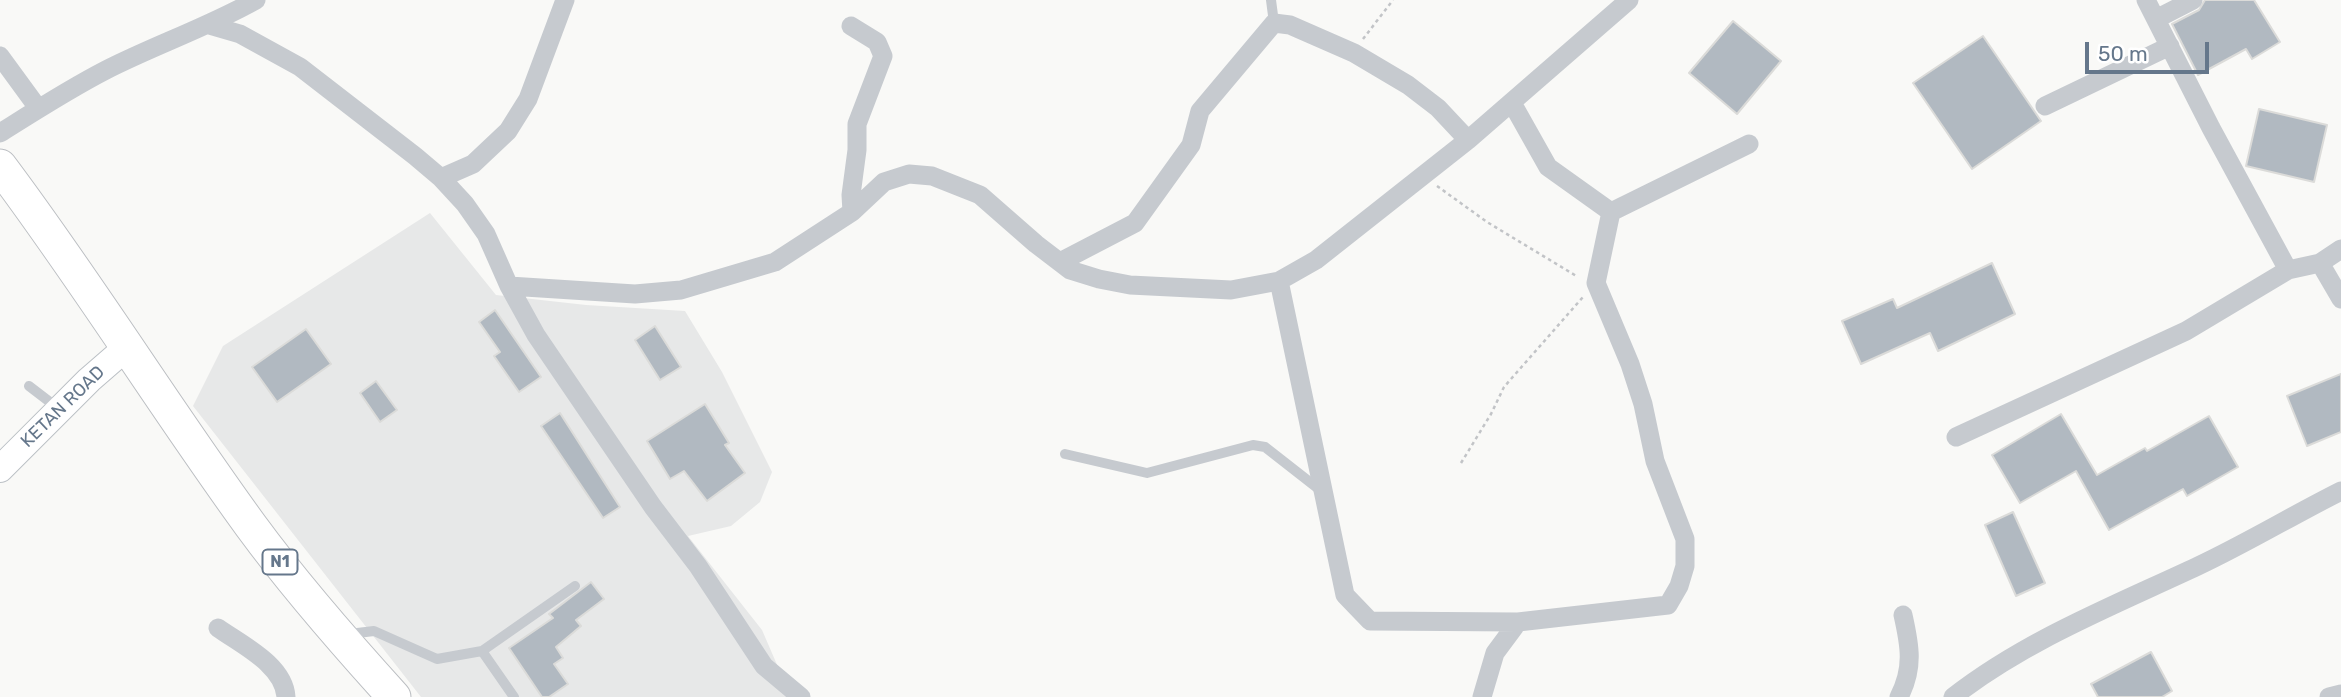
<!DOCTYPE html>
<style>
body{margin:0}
#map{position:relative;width:2341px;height:697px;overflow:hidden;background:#f9f9f7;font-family:Rubik,sans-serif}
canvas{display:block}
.scale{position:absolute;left:2085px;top:42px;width:124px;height:32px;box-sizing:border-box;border:4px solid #65778b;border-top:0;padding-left:9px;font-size:21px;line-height:24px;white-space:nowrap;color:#65778b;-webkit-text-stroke:5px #fff;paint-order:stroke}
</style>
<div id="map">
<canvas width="2341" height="697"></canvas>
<div class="scale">50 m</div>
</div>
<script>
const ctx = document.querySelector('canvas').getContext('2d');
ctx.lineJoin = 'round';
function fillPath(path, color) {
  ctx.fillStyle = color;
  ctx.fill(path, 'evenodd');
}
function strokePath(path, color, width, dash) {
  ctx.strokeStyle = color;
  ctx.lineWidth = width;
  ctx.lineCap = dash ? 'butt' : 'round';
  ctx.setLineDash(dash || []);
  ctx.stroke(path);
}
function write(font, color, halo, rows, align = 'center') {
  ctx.font = font + ' Rubik,sans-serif';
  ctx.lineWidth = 7;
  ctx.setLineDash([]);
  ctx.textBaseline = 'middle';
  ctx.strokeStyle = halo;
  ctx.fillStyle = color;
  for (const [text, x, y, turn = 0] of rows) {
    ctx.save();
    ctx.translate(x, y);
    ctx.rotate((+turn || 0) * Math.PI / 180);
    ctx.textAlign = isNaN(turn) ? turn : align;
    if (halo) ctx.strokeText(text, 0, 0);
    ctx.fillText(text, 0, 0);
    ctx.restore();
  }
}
const built = new Path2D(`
 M 430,213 L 496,295 L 586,305 L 685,311 L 722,372 L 772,472 L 760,502 L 731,526 L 688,536 L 762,630 L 791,697 L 421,697 L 193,406 L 223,346 Z`);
const building = new Path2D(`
 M 2205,0 L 2254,0 L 2280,42 L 2252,59 L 2246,49 L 2198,75 L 2172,24 L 2199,10 Z
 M 1733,21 L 1781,61 L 1737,114 L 1689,73 Z
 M 1983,36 L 2041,121 L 1972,169 L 1913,83 Z
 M 2259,109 L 2327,125 L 2314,182 L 2246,166 Z
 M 1992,263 L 2015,314 L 1938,351 L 1930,333 L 1861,364 L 1842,321 L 1893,299 L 1897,308 Z
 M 495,310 L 541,377 L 519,392 L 494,356 L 500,352 L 479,322 Z
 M 655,326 L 681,367 L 660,380 L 635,340 Z
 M 306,329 L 331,364 L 277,402 L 252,367 Z
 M 2341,374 L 2341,432 L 2307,446 L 2287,396 Z
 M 376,381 L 397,410 L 380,422 L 360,393 Z
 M 705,404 L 729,443 L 725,445 L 745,473 L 707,501 L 684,471 L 670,479 L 647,441 Z
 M 560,413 L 620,507 L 603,518 L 541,426 Z
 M 2061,414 L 2097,475 L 2145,448 L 2147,451 L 2209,416 L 2238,467 L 2187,496 L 2183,489 L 2109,530 L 2076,471 L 2020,503 L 1992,455 Z
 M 2013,512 L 2045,583 L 2016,596 L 1985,525 Z
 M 591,582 L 604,599 L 576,620 L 581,626 L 556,647 L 563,658 L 554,664 L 568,684 L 549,697 L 542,697 L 509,648 L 553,618 L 549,614 Z
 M 2151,652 L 2172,691 L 2162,697 L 2098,697 L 2091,684 Z`);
const path = new Path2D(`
 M 1363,39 L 1393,0
 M 1437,186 L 1487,222 L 1578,277
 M 1461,463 L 1491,414 L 1504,387 L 1583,297`);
const lane = new Path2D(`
 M 1271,0 L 1274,23
 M 29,386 L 59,409
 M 1065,454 L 1147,473 L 1253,445 L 1265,447 L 1320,490
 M 349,634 L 374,631 L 437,659 L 482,651 L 575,586
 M 482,651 L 514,697`);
const street = new Path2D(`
 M 2146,0 L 2211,128 L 2288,270
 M 2156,19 L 2193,0
 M 209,25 L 240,34 L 300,67 L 415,156 L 441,178 L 465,204 L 486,234 L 509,286 L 536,335 L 653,507 L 698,566 L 764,666 L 801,697
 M 851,26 L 877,42 L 883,56 L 857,124 L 857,150 L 851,195 L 852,212
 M 0,56 L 38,108
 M 1512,103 L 1548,167 L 1611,212 L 1749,144
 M 2045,106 L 2170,46
 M 0,133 C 35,111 69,89 106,70 C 155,45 208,27 256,0
 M 441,178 L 473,164 L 508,131 L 528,99 L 565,0
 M 1060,262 L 1135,223 L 1191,145 L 1200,111 L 1274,23 L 1290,25 L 1354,53 L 1408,85 L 1438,108 L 1468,140
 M 2320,263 L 2341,249
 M 1279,281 L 1345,595 L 1370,621 L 1518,622 L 1668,605 L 1679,586 L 1685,566 L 1685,539 L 1655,461 L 1643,404 L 1630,364 L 1596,283 L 1611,212
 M 509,286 L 635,294 L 681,290 L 775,262 L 852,212 L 884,182 L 909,174 L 932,176 L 980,195 L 1036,244 L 1070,270 L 1099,279 L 1130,285 L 1231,290 L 1279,281 L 1316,260 L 1468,140 L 1629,0
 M 1956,437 L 2186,331 L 2288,270 L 2320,263 L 2341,299
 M 218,628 C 242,645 284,665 286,697
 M 1482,697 L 1495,653 L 1518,622
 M 1899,697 C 1914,668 1910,646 1903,615
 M 1953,697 C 2026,640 2115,605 2198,566 C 2247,543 2293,515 2341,491
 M 2329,697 L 2341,694`);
const secondary = new Path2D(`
 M 0,469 L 89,380 L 127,347`);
const highway = new Path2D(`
 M 0,166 C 88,283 165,408 251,526 C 295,586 344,642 394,697`);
const shields = [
 [280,562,35]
];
const shieldNames = [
 ["N1",280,562]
];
const streetNames = [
 ["KETAN ROAD",63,407,-44]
];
fillPath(built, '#e7e8e8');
fillPath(building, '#b1b9c1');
strokePath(building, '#dbdbd9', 2);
strokePath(secondary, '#bbc0c5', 28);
strokePath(highway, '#bbbec2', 35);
strokePath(path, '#c2c4c7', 2.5, [3.5, 3.5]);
strokePath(lane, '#c6cacf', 10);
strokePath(street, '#c6cacf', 19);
strokePath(secondary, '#fff', 26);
strokePath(highway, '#fff', 33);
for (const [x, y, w] of shields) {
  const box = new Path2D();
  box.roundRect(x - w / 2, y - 12.5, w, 25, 5);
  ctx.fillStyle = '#fff';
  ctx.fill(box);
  strokePath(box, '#65778b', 2);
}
write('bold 16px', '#65778b', null, shieldNames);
write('18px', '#65778b', '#fff', streetNames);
</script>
